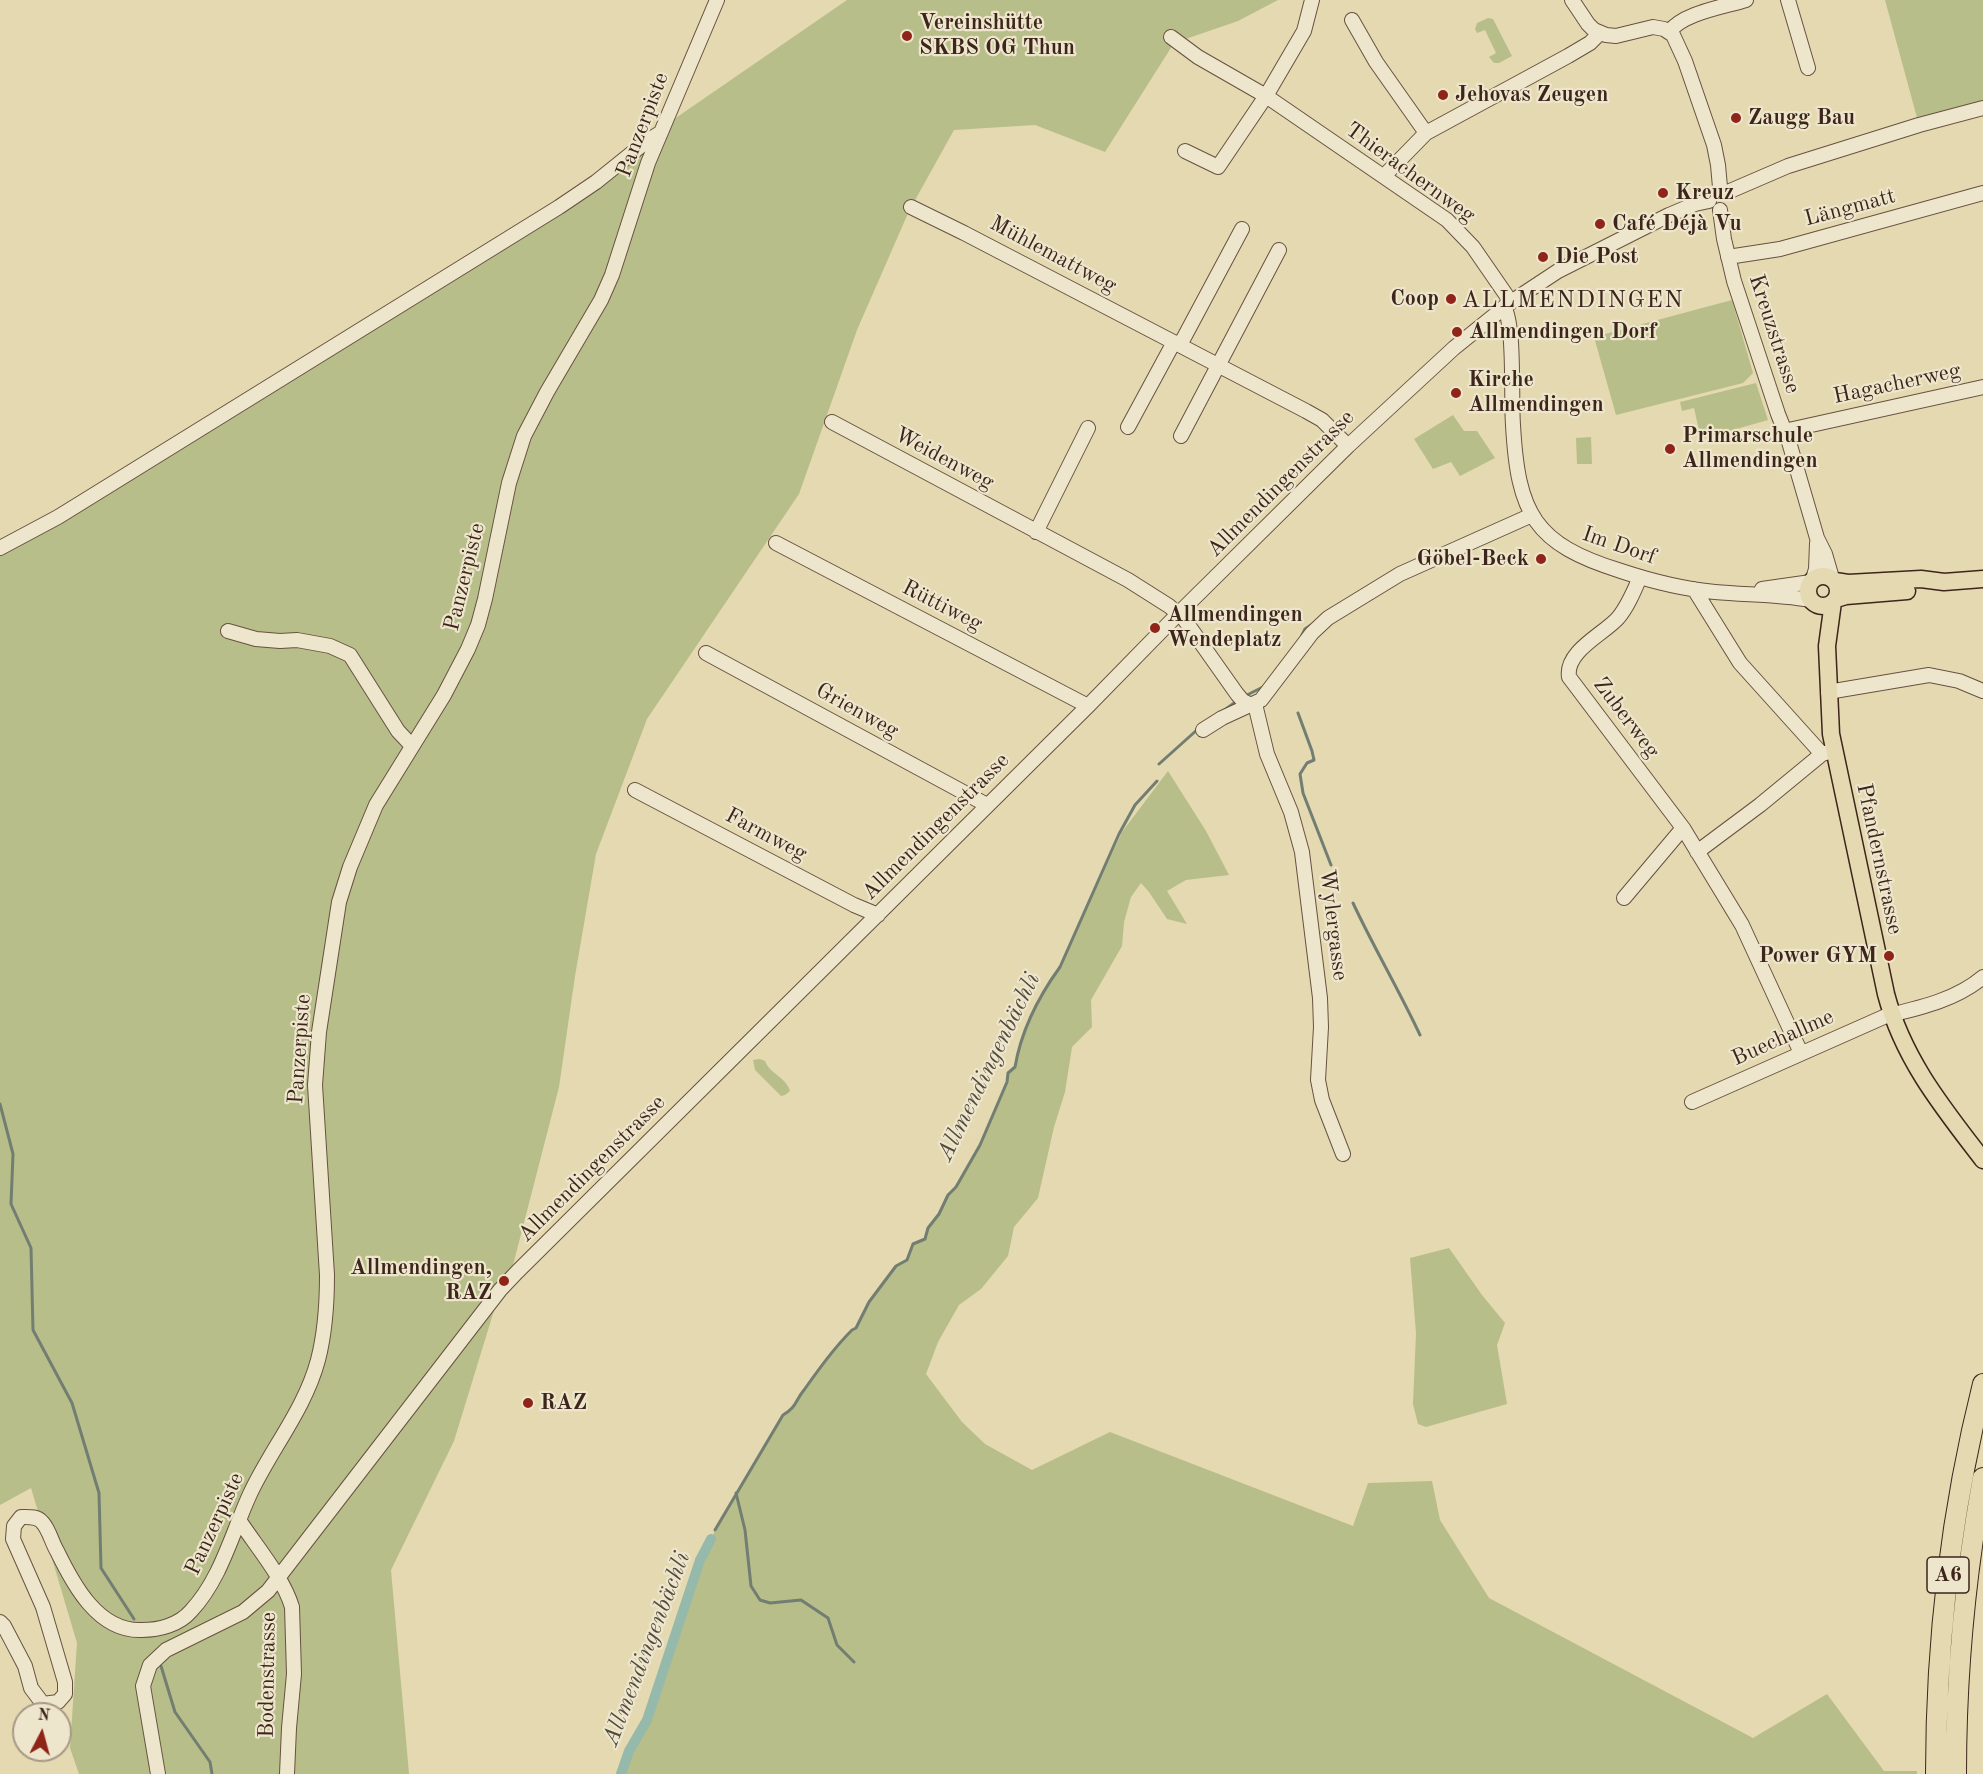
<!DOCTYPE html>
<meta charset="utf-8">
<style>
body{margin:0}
#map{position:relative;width:1983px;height:1774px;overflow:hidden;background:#e4d9b1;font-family:"Old Standard TT",serif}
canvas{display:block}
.north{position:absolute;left:12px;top:1702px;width:60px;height:60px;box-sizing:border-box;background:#ede6cc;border:2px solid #a79985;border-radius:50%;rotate:6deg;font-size:16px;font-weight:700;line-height:24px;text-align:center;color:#3d251b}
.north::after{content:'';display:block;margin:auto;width:21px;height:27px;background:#8f2418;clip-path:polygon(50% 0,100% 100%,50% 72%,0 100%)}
</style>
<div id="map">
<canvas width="1983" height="1774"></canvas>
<div class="north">N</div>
</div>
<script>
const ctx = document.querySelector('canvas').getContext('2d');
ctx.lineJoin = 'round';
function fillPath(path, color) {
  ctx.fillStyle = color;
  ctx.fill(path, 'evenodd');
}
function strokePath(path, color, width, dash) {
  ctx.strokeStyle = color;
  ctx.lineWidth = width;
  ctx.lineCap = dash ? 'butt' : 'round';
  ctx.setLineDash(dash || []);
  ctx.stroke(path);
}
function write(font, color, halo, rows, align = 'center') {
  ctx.font = font + ' "Old Standard TT",serif';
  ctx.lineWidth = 4.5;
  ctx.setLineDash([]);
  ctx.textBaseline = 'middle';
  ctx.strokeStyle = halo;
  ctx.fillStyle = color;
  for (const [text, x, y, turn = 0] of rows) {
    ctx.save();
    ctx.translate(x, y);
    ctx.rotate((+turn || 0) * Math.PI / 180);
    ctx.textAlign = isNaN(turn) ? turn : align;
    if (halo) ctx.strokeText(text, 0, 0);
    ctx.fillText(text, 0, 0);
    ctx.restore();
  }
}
const green = new Path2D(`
 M 847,0 L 1278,0 L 1238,21 L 1174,43 L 1105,152 L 1035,125 L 954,130 L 909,211 L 857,330 L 799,494 L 647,719 L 596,854 L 575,976 L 559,1087 L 511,1273 L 496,1304 L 454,1441 L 391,1570 L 409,1774 L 79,1774 L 70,1748 L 77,1643 L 31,1488 L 0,1505 L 0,554 L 320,363 Z
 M 1885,0 L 1983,0 L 1983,108 L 1919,125 Z
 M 1488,18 L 1493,19 L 1512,56 L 1499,63 L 1494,63 L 1489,57 L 1496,53 L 1485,30 L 1477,33 L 1475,29 L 1477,23 Z
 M 1732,300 L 1753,373 L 1743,383 L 1616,415 L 1594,337 Z
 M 1756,383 L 1768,420 L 1701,439 L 1694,408 L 1682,411 L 1680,402 Z
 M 1453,415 L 1464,431 L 1477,431 L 1495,458 L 1460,476 L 1451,462 L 1433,469 L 1414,439 Z
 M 1591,437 L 1592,464 L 1577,464 L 1576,438 Z
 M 1168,771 L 1206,831 L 1229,875 L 1186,880 L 1167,891 L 1187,924 L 1167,919 L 1149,892 L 1141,883 L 1131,897 L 1124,922 L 1122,946 L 1091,1000 L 1092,1027 L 1072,1047 L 1065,1092 L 1054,1127 L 1038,1198 L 1014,1227 L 1008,1256 L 981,1289 L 959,1305 L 938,1342 L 926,1374 L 962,1422 L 985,1444 L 1032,1470 L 1110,1432 L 1353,1526 L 1368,1483 L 1432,1481 L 1440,1520 L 1489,1598 L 1753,1738 L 1827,1694 L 1884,1771 L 1917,1771 L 1917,1774 L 621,1774 L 629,1751 L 647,1720 L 700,1560 L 717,1527 L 783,1415 C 796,1408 795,1401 804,1390 C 819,1369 834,1348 852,1330 L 856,1328 L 869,1302 L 896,1266 L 907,1260 L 913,1244 L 925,1239 L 928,1228 L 939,1214 L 948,1195 L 956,1187 L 980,1145 L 1007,1082 L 1008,1073 L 1015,1067 C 1021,1032 1039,996 1060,967 L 1122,832 Z
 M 760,1059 L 765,1061 C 770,1074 786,1077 790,1091 L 785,1095 L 781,1096 L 755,1070 L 753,1060 Z
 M 1449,1248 L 1482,1295 L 1505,1323 L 1497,1345 L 1507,1404 L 1426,1427 L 1418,1424 L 1413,1404 L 1416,1333 L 1410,1258 Z`);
const stream = new Path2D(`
 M 1302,635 L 1305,629 L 1311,625
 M 1247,695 L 1265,686
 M 1223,711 L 1237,701
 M 1298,713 L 1312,751 L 1314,760 L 1307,763 L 1300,774 L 1303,793 L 1331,865
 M 1159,764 L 1198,729
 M 1353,903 C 1374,948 1399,990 1420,1035
 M 0,1104 L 13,1154 L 11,1204 L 31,1248 L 33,1330 L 72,1403 L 99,1493 L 101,1568 L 134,1619
 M 736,1493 L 745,1530 L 751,1586 L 760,1600 L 770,1603 L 801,1600 L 828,1618 L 837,1645 L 854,1662
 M 715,1530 L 783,1415 C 796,1408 795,1401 804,1390 C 819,1369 834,1348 852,1330 L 856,1328 L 869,1302 L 896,1266 L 907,1260 L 913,1244 L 925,1239 L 928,1228 L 939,1214 L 948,1195 L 956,1187 L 980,1145 L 1007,1082 L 1008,1073 L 1015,1067 C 1021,1032 1039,996 1060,967 L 1119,834 L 1135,805 L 1157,781
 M 161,1666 L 175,1712 L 210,1762 L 212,1774`);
const canal = new Path2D(`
 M 621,1774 L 629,1751 L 647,1720 L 700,1560 L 711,1539`);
const minor = new Path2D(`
 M 1312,0 L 1304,31 L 1266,96 L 1447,220 L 1473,247 L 1511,302
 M 1572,0 L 1588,24 L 1594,30 L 1606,35 L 1616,36 L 1653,27 L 1664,29 L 1673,35 L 1685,61 L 1714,145 L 1718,165 L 1720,187
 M 1788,0 L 1808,68
 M 1352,20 L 1376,62 L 1426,133
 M 1669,32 C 1683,13 1723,7 1746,0
 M 1171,37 L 1198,57 L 1266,96 L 1218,167 L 1185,151
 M 1384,176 L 1426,133 L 1568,56 L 1590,43 L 1600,33
 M 1730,191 L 1788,166 L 1919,125 L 1983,108
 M 911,207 L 964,233 L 1306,411 L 1322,420 L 1348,446
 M 1720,210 L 1724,239 L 1734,281 L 1778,414 L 1789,442 L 1817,538 L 1825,554 L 1832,578
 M 1728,257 L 1780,249 L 1983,193
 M 1504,307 C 1515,325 1511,400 1513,425 C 1518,514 1534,544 1621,571 C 1651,581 1683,589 1715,592 C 1746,595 1779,594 1810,600
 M 1180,345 L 1242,229
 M 832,422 L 1128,580 L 1169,606 L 1184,619 L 1237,694 L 1243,701 L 1251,705
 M 1128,427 L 1174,342
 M 1784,431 L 1983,387
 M 1181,436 L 1279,250
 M 1036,532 L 1088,428
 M 776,543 L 1088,706
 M 0,548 L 58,517 L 559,207 L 596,182 L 647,141 L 660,133
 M 1640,577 C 1634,591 1628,606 1618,618 C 1604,634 1565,651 1569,677 L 1683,828 L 1742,925 L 1801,1053
 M 1813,579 L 1816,569 L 1817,543
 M 1694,589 L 1740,663 L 1822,754
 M 1762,589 L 1811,582
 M 228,631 L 256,639 L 280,641 L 297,640 L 330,646 L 350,655 L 398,731 L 412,746
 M 706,653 L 987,805
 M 1828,692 L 1929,675 L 1959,681 L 1983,691
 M 1255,704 L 1267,754 L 1291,812 L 1302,852 L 1320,998 L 1321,1027 L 1318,1080 L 1322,1100 L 1343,1154
 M 1203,730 L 1222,718 L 1261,700 L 1312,633 L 1328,618 L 1400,574 L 1532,515
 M 635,790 L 854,905 L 878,915
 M 1697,852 L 1760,805 L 1822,754 L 1829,752
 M 1624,898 L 1683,828
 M 1692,1102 L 1886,1016 C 1919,1008 1956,1000 1983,977
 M 239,1520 C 256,1546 283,1577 292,1607 L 294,1674 L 289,1728 L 287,1774
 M 0,1622 L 4,1626 L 25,1666 L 31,1688 L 43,1704 L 58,1702 L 65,1694 L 65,1682 L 43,1607 L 13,1539 L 14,1526 L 21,1517 C 28,1517 37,1516 42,1522 C 49,1529 52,1543 57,1551 C 73,1584 98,1632 142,1630 C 159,1630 179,1625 191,1611 C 221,1579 232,1533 250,1494 C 271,1449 305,1409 318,1360 C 325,1333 327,1303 327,1275 L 315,1085 L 319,1032 L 339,902 L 350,867 L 376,805 L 444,695 L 468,649 L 478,625 L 485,599 L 509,483 L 524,436 L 547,392 L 601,300 L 612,275 L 648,163 L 717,0
 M 158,1774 L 143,1686 L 150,1665 L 166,1650 L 243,1612 L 268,1591 L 500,1290 L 517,1272 L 1088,706 L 1179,613 L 1348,446 L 1454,348 L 1511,302 L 1558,271 L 1669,215 L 1695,204 L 1709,201`);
const major = new Path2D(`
 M1808 591a15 15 0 1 1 30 0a15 15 0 1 1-30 0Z
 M 1835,581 L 1848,583 L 1921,579 L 1944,582 L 1983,579
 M 1836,599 L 1846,596 L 1907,591
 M 1833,602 L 1827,646 L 1831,734 L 1886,994 C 1903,1059 1943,1108 1983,1160`);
const highway = new Path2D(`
 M 1936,1774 C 1936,1643 1951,1511 1983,1384
 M 1956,1774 C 1956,1675 1965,1576 1983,1478`);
const markers = [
 [907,36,6,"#8f2418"],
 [1443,95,6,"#8f2418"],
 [1736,118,6,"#8f2418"],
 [1663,193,6,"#8f2418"],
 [1600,224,6,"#8f2418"],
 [1543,257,6,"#8f2418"],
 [1451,299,6,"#8f2418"],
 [1457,332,6,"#8f2418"],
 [1456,393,6,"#8f2418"],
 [1670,449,6,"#8f2418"],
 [1541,559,6,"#8f2418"],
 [1155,628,6,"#8f2418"],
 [1889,956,6,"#8f2418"],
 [504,1281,6,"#8f2418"],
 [528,1403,6,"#8f2418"]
];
const shields = [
 [1948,1575,42]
];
const shieldNames = [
 ["A6",1948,1575]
];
const poiNames = [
 ["Vereinshütte",919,23],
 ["SKBS OG Thun",919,48],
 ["Jehovas Zeugen",1455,95],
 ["Zaugg Bau",1748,118],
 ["Kreuz",1675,193],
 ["Café Déjà Vu",1612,224],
 ["Die Post",1555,257],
 ["Coop",1439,299,"right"],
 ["Allmendingen Dorf",1469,332],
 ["Kirche",1468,380],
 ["Allmendingen",1468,405],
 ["Primarschule",1682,436],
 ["Allmendingen",1682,461],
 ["Göbel-Beck",1529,559,"right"],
 ["Allmendingen",1167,615],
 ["Wendeplatz",1167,640],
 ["Power GYM",1877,956,"right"],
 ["Allmendingen,",492,1268,"right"],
 ["RAZ",492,1293,"right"],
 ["RAZ",540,1403]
];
const streetNames = [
 ["Panzerpiste",643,125,-69],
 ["Thierachernweg",1410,173,36],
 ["Längmatt",1850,208,-15],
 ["Mühlemattweg",1053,255,28],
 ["Kreuzstrasse",1774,334,72],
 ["Hagacherweg",1897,384,-12],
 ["Weidenweg",944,459,28],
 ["Allmendingenstrasse",1281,484,-45],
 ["Im Dorf",1619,546,19],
 ["Panzerpiste",465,577,-76],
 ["Rüttiweg",942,606,27],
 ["Grienweg",857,711,29],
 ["Zuberweg",1626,718,53],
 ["Allmendingenstrasse",936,827,-45],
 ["Farmweg",766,835,28],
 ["Pfandernstrasse",1879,859,78],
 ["Wylergasse",1333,925,83],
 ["Buechallme",1783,1038,-24],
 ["Panzerpiste",300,1049,-86],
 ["Allmendingenstrasse",592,1169,-45],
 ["Panzerpiste",215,1524,-65],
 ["Bodenstrasse",268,1675,-89]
];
const neighbourhoodNames = [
 ["ALLMENDINGEN",1573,301]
];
const waterNames = [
 ["Allmendingenbächli",989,1067,-64],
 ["Allmendingenbächli",647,1649,-69]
];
fillPath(green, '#b7be89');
strokePath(stream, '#727e72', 3);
strokePath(canal, '#95baac', 10);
strokePath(minor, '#675240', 16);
strokePath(major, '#3d251b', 19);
strokePath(highway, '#3d251b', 22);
strokePath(minor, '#ede6cc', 14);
strokePath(major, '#e4d9b1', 16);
strokePath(highway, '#e4d9b1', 20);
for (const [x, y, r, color] of markers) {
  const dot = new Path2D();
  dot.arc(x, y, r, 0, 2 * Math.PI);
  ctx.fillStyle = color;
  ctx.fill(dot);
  strokePath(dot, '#ede6cc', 2);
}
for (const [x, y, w] of shields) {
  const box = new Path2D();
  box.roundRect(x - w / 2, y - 18, w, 36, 4.5);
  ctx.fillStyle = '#ede6cc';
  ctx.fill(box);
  strokePath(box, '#3d251b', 1.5);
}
write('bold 21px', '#3d251b', null, shieldNames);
write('bold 22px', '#3d251b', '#ede6cc', poiNames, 'left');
write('22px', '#3d251b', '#ede6cc', streetNames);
ctx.letterSpacing = '1.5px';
write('24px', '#3d251b', '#ede6cc', neighbourhoodNames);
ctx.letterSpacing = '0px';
write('italic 24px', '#534a3f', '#ede6cc', waterNames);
</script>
